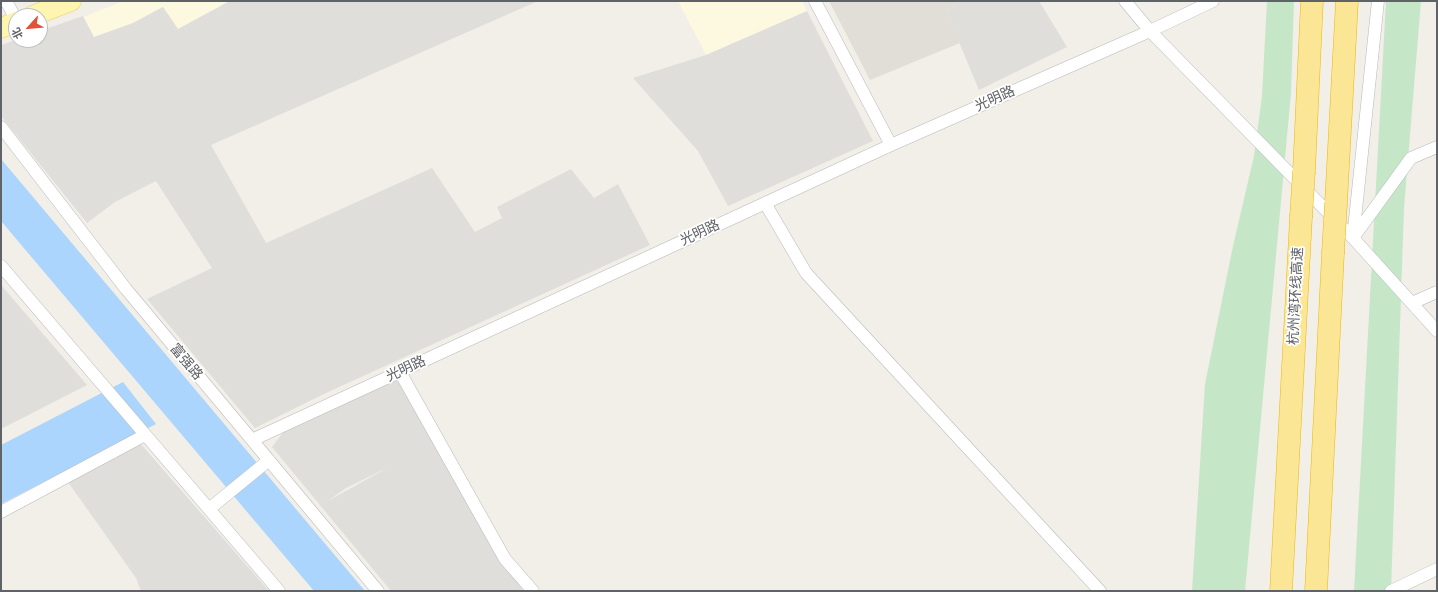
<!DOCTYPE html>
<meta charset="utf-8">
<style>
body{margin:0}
#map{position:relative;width:1438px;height:592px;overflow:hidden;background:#f1efe8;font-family:Karla,"Noto Sans SC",sans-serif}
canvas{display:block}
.frame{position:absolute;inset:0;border:2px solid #5f6267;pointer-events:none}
.north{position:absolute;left:8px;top:8px;width:40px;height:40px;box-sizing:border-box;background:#fff;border:1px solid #bfc0c2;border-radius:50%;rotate:243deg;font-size:11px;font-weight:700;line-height:16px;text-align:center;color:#5f6267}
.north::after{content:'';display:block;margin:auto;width:14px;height:18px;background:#e55039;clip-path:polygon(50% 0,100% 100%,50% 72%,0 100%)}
</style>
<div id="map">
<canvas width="1438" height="592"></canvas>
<div class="frame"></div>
<div class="north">北</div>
</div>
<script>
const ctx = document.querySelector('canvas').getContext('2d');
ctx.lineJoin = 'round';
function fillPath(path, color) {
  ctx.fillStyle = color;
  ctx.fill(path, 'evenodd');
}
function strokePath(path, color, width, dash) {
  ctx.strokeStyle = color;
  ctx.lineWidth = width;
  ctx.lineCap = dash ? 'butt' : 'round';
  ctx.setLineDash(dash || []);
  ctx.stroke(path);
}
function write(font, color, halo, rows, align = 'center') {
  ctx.font = font + ' Karla,"Noto Sans SC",sans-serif';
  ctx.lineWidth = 3.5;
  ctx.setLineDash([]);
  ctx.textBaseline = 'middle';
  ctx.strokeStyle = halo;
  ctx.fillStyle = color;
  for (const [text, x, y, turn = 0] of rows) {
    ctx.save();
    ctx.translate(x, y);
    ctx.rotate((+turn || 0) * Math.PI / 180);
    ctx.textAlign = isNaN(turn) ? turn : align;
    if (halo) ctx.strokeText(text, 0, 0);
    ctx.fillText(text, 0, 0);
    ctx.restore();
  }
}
const commercial = new Path2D(`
 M 124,1 L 227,1 L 228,2 L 178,29 L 163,7 L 133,23 L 94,37 L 83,17 Z
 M 678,1 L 802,1 L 807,11 L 706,55 Z`);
const industrial = new Path2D(`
 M 227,1 L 538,1 L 211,145 L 266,243 L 432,168 L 475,232 L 502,218 L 497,207 L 571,169 L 594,198 L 618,184 L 650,245 L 326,393 L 255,428 L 147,299 L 212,268 L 156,181 L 115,202 L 87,223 L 1,116 L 1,45 L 16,40 L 40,40 L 40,31 L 83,16 L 94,37 L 133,23 L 163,7 L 178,29 L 228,2 Z
 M 961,1 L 1039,1 L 1067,47 L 979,90 L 946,11 Z
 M 807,11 L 873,141 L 728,206 L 698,151 L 633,78 L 706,55 Z
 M 1,285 L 87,385 L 1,429 Z
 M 400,372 L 439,450 L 523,591 L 391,591 L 272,447 L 290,423 ZM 389,467 L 326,502 L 346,488 Z
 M 140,443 L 269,591 L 141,591 L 136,578 L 68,482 Z`);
const education = new Path2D(`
 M 829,1 L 961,1 L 946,11 L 960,43 L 870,80 Z`);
const green = new Path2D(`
 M 1267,1 L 1294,1 L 1291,93 L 1245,591 L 1192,591 L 1205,384 L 1233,246 L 1254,156 L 1262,96 Z
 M 1386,1 L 1421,1 L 1404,208 L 1391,591 L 1354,591 Z`);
const water = new Path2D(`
 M 1,159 L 365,591 L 314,591 L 1,221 Z
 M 123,382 L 156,424 L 1,504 L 1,445 Z`);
const street = new Path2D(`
 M 6,1 L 16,19
 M 815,1 L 891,145
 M 1125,1 L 1150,31 L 1353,238 L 1437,331
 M 1,127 L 126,289 L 378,591
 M 765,203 L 806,273 L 1100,591
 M 1353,238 L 1378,1
 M 1353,238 L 1411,158 L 1437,147
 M 1,266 L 279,591
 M 1412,303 L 1437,292
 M 400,372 L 505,559 L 533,591
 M 252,440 L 891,145 L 1150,31 L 1213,1
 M 209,509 L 269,460
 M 1,512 L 145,435
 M 1391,591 L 1437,569`);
const primary = new Path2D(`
 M 32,16 L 71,1
 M 1,28 L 16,22`);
const highway = new Path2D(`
 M 1304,171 L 1312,1
 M 1336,203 L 1347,1
 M 1281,591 L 1301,217
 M 1316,591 L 1333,253`);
const highwayBridge = new Path2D(`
 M 1301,217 L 1304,171
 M 1333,253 L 1336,203`);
const streetNames = [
 ["光明路",995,99,-24],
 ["光明路",700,233,-25],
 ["杭州湾环线高速",1296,296,-87],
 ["富强路",186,362,50],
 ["光明路",406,369,-25]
];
fillPath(commercial, '#fdf8e0');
fillPath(industrial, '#e0deda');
fillPath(education, '#e0ded6');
fillPath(green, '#c5e7c7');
fillPath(water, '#abd5fd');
strokePath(street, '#b8b9be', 13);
strokePath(primary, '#eecf63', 21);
strokePath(highway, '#f2b606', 23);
strokePath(street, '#fff', 12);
strokePath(primary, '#fdf5b0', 20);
strokePath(highway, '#fae695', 22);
strokePath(highwayBridge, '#f2b606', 23, []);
strokePath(highwayBridge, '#fae695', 22);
write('14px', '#5f6267', '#fff', streetNames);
</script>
